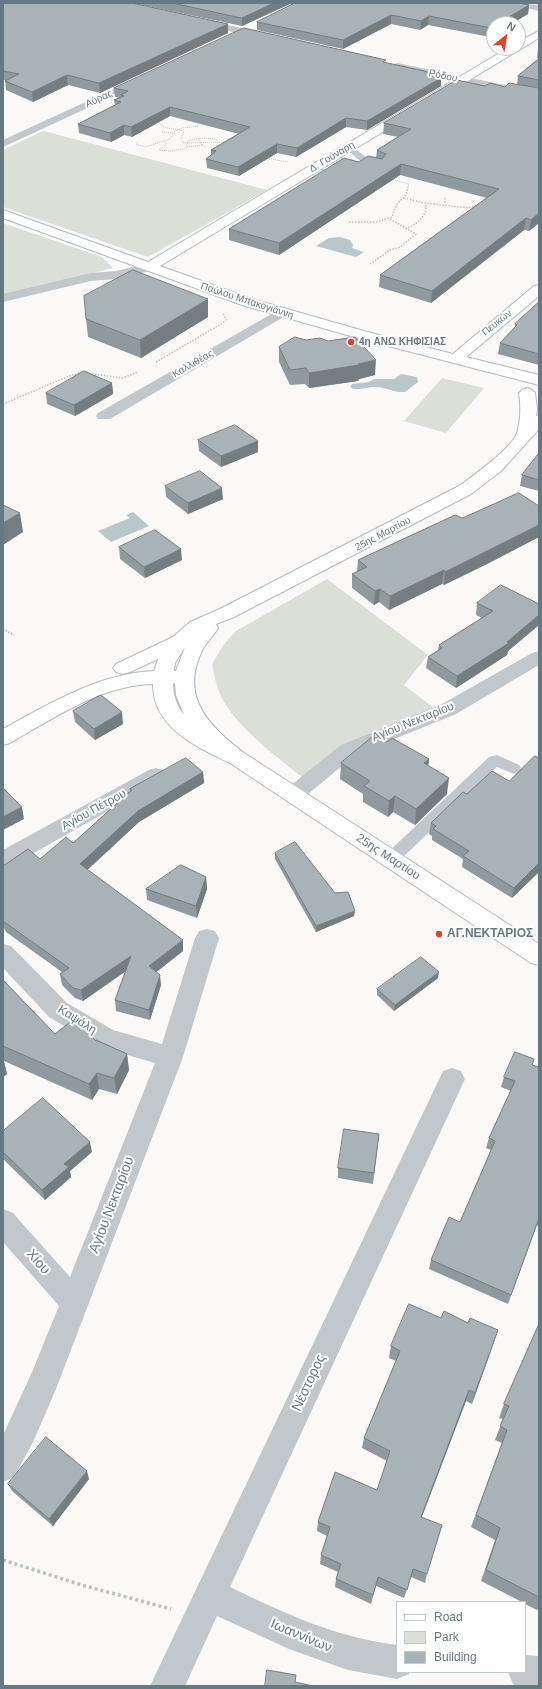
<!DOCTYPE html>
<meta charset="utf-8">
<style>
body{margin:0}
#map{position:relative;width:542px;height:1689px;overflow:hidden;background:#faf9f8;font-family:Arial,sans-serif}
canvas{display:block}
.frame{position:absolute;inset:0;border:4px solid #657982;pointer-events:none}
.legend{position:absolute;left:396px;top:1601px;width:130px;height:72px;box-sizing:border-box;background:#fff;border:1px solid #c1c9cd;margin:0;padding:5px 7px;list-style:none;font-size:12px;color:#657982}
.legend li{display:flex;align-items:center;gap:8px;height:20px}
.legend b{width:20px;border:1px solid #c1c9cd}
.north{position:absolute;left:486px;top:16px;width:40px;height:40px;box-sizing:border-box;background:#fff;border:1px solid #c1c9cd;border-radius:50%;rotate:30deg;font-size:11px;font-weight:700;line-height:16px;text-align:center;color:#657982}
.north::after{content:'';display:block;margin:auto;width:14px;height:18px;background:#e14331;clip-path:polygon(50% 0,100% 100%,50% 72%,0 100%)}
</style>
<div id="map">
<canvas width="542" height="1689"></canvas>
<div class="frame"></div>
<ul class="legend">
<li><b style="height:5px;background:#fff"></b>Road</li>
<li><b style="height:11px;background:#dbdfd7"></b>Park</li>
<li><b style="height:11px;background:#a8b2b7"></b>Building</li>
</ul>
<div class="north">N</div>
</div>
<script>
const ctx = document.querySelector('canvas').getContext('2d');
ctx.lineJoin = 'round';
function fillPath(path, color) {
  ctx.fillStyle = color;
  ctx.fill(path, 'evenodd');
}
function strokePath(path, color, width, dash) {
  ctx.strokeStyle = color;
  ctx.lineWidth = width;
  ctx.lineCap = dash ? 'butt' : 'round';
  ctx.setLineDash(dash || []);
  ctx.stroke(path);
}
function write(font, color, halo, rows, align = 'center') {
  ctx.font = font + ' Arial,sans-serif';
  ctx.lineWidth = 4;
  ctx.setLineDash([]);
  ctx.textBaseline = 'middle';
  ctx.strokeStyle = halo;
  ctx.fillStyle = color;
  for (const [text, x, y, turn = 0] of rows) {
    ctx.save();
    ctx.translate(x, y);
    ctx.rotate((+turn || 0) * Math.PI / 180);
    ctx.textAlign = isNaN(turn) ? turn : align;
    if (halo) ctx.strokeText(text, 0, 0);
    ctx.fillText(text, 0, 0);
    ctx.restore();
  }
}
const green = new Path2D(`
 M 43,131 L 44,131 L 267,190 L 148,257 L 3,207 L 3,150 Z
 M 3,223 L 102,257 L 113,268 L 3,295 Z
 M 442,378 L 484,388 L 446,433 L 404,421 Z
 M 327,579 L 428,655 L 404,685 L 434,708 L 344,744 L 303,778 C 276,756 230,723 218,689 C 215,681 214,672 212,664 L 224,644 L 236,631 Z`);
const water = new Path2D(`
 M 340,237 L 350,240 L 353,245 L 352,248 L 364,252 L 356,257 L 316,246 L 329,238 Z
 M 401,374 L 417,377 L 418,382 L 405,392 C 394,393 386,387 375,387 C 367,387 356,392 350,387 L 352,384 L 368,382 L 375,379 L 394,379 Z
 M 133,512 L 149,526 L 111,542 L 98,531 L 130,518 L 126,515 Z`);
const pathFar3 = new Path2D(`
 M 158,121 L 163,127 L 184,131 L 181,139 L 183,143 L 228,142
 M 162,132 L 173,133
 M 199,138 L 201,144 L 205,147
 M 163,141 L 167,144 L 159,150 L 171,151 L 186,148 L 188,141 C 198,138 207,137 217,140
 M 136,144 L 145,147 L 170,139 L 175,131 L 182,128 L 199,126
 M 187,147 L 203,145
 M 265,158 L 288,162
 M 391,179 L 409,184 L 408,188`);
const pathFar2 = new Path2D(`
 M 404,198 L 424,203 L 469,208 L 481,203
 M 445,198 L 445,204
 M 349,222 L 377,222 L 392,217 L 397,204 L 406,195 L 408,187
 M 408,228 C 419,223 427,216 426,203
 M 370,264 L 390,250 L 400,247 L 416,234 L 390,219
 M 156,362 L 221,324 L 226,320 L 223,313
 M 86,373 L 122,378 L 138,372
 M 3,404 L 69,376 L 81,373`);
const pathFar1 = new Path2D(`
 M 3,629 L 14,635`);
const path = new Path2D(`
 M 3,1560 L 85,1586 L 171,1609`);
const lane = new Path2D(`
 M 349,144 L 371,161 L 384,166 L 380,169 L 365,165 L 346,149 L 345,147 Z
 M 497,755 L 519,765 L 522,769 L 519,773 L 514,774 L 497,767 L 397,863 L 391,865 L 385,863 L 383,859 L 385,855 L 489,757 Z`);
const street = new Path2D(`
 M 513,3 L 539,5 L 539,11 L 515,5 Z
 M 200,19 L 268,34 L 273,37 L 268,40 L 197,24 L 195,22 L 197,20 Z
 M 397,63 L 539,92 L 539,98 L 393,68 L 392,66 Z
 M 142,76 L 146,77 L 147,79 L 146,81 L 3,147 L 3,140 Z
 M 149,263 L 154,264 L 156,267 L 154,270 L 116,279 L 91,281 L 3,302 L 3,294 L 91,273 L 116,271 Z
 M 282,308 L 287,309 L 289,312 L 287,315 L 110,419 L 98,419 L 96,416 L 98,413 Z
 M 539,651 L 539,665 L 456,714 L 355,755 L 301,800 L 293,803 L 285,800 L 282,795 L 285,790 L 341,745 L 442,704 L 532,653 Z
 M 156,768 L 163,770 L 166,775 L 163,780 L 11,866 L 3,868 L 3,850 L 149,770 Z
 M 207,929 L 215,931 L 219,938 L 183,1057 L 56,1389 L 34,1440 L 14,1477 L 3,1482 L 3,1435 L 32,1372 L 59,1306 L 3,1242 L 3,1209 L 13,1213 L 70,1277 L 155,1063 L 97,1046 L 49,1017 L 3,968 L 3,944 L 11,946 L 67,1003 L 113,1030 L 162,1044 L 195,938 L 199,931 Z
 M 452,1068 L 461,1071 L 465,1079 L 230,1587 C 286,1614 335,1637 397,1645 L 397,1672 L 410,1672 L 409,1674 L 397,1679 L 348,1670 L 289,1649 L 217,1616 L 185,1686 L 150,1686 L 443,1071 Z
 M 525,1655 L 539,1656 L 539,1686 L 517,1686 L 513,1684 L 508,1672 L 525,1672 Z`);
const secondary = new Path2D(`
 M 539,31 L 539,38 L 160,266 L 252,299 L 371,333 L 453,354 L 534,286 L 539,285 L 539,296 L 466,357 L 539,375 L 539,385 L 361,339 L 242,305 L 3,218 L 3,210 L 148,262 L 508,48 L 518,48 L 518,42 Z
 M 527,388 L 532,390 L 535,393 L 537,409 L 536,416 L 539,415 L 539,429 L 501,471 L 471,494 L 234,617 L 216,624 L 218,628 C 213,637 205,643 201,653 C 180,699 211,727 244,753 L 539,944 L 539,965 L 531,963 L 230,763 C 197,747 153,728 153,684 C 101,685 54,718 10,743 L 3,745 L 3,729 C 49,704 100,673 154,671 L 158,659 L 130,672 L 123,674 L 116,672 L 113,668 L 116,664 L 173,637 L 190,622 L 220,609 L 459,486 C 472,477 513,447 517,433 C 521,420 521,406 519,393 L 522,390 ZM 185,647 L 176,671 L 174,671 L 175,663 ZM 175,683 L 176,695 L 184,715 C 177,706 173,695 173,684 Z`);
const wall = new Path2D(`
 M 3,3 L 228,33 L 100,93 L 68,85 L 33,102 L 6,90 L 5,81 L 6,80 L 3,80 Z
 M 133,3 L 292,3 L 242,26 Z
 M 529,5 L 528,14 L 511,24 L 494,24 L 494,34 L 490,37 L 428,25 L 420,30 L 391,24 L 343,49 L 257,30 L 257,22 Z
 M 539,47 L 539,223 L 529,231 L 524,230 L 431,303 L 379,287 L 380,275 L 487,198 L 400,175 L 279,255 L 229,240 L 229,229 L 359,162 L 376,158 L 377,150 L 398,137 L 383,134 L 384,123 L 485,86 L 505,87 L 517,85 L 518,76 L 538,59 L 538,58 L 537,58 L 538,48 Z
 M 386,63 L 430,75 L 441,86 L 367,130 L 346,127 L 296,157 L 277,153 L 239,176 L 207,168 L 206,159 L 211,155 L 211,150 L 239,134 L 170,116 L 132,137 L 124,135 L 111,142 L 79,133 L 78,124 L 115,105 L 114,100 L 120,98 L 115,97 L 114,88 Z
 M 539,302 L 539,365 L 498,354 L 500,343 L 515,327 L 515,324 Z
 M 208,317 L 141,358 L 88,337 L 86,319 Z
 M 279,347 L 375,375 L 359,379 L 358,381 L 309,388 L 305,384 L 290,385 L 279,362 Z
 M 112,383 L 113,394 L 75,416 L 47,404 L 46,393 Z
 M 198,440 L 258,441 L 258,452 L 221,467 L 199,451 Z
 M 539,452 L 539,491 L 520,486 L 522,475 L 539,453 Z
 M 165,486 L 223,499 L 188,514 L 166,497 Z
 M 539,506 L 539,537 L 487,564 L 444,585 L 442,584 L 389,610 L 379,602 L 374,605 L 352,588 L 352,574 L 357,572 L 358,560 L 462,518 Z
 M 119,547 L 182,560 L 145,578 L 120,559 Z
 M 477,603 L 539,604 L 539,625 L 508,651 L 507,655 L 456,688 L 426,668 L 428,657 L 438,650 L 439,645 L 482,618 L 476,615 Z
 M 73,711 L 123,724 L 95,740 L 75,722 Z
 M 387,742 L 429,759 L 428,766 L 447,794 L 415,825 L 393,812 L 388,817 L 363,802 L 363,794 L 340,779 L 341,763 Z
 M 203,772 L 204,783 L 139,822 L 87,870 L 183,951 L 156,972 L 161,985 L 150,1020 L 116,1011 L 115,1000 L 126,971 L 83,1001 L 75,998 L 62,985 L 60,974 L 62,972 L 6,932 L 3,926 L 3,866 L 40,859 L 73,843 L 130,791 L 130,789 Z
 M 467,794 L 539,872 L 512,898 L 462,867 L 463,859 L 432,840 L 432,836 L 429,834 L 431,823 Z
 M 275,853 L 354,916 L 316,932 L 275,859 Z
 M 206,877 L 207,889 L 197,918 L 147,900 L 146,889 Z
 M 438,978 L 394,1011 L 377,995 L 377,989 Z
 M 3,980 L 55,1034 L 96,1041 L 127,1054 L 129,1070 L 117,1094 L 99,1089 L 92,1100 L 4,1061 L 7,1074 L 3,1077 Z
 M 532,1065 L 539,1067 L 539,1226 L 537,1225 L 508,1304 L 429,1269 L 431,1260 L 460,1222 L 491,1150 L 486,1148 L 489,1138 L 511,1091 L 501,1087 L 504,1077 Z
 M 3,1131 L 92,1152 L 70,1171 L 71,1177 L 45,1200 L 3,1159 Z
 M 379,1134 L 373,1184 L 338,1178 L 338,1168 Z
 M 441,1318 L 468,1323 L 498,1330 L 472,1404 L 466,1401 L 422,1517 L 427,1574 L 425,1583 L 411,1577 L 404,1598 L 376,1586 L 371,1604 L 335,1587 L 336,1579 L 338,1572 L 320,1564 L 321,1555 L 327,1536 L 317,1531 L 318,1522 L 377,1490 L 387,1461 L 362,1448 L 364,1438 L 396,1361 L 389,1358 L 391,1346 Z
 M 539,1324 L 539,1608 L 537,1610 L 525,1604 L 525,1602 L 522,1602 L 481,1581 L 495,1540 L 471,1527 L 502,1443 L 495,1440 L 503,1419 L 499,1418 L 504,1404 Z
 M 89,1479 L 53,1526 L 12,1491 L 8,1484 Z`);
const shadedWall = new Path2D(`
 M 274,3 L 292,3 L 242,26 L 242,18 Z
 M 529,5 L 528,14 L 511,24 L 497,24 Z
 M 391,15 L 391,24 L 343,49 L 343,40 Z
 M 429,16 L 428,25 L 420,30 L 421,21 Z
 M 228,24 L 228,33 L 100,93 L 99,83 Z
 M 494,26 L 494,34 L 490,37 L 491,28 Z
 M 67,75 L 68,85 L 33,102 L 32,92 Z
 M 441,78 L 441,86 L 367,130 L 367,121 Z
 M 170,107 L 170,116 L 132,137 L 131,127 Z
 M 346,118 L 346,127 L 296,157 L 297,148 Z
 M 124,125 L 124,135 L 111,142 L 110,133 Z
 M 277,144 L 277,153 L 239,176 L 238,167 Z
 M 401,164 L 400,175 L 279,255 L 279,243 Z
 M 539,213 L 539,223 L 529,231 L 531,220 Z
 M 526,218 L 524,230 L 431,303 L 432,291 Z
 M 208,299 L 208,317 L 141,358 L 140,340 Z
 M 376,360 L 375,375 L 359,379 L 358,381 L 309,388 L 309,373 Z
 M 112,383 L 113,394 L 75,416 L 74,405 Z
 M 258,441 L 258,452 L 221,467 L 221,456 Z
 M 222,488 L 223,499 L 188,514 L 188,503 Z
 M 20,513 L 23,532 L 3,545 L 3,523 Z
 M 539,525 L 539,537 L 487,564 L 444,585 L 445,572 Z
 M 181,549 L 182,560 L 145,578 L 144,567 Z
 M 444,570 L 442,584 L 389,610 L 390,596 Z
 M 380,589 L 379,602 L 374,605 L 375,591 Z
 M 539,615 L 539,625 L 508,651 L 507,655 L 456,688 L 457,676 L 507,642 Z
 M 122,712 L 123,724 L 95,740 L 94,729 Z
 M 429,759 L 427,776 L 424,763 Z
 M 203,772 L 204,783 L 139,822 L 82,875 L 80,864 L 138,811 Z
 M 449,778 L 447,794 L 415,825 L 416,809 Z
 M 395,796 L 393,812 L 388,817 L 389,801 Z
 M 22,807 L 24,819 L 3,830 L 3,817 Z
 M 539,863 L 539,872 L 512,898 L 514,888 Z
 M 206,877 L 207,889 L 197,918 L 196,906 Z
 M 355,911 L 354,916 L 316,932 L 316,926 Z
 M 183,940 L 183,951 L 150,977 L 149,966 Z
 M 131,956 L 133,966 L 83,1001 L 81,990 Z
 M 439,972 L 438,978 L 394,1011 L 395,1005 Z
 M 160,975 L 161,985 L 150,1020 L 149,1010 Z
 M 127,1054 L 129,1070 L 117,1094 L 114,1078 Z
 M 3,1058 L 7,1074 L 3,1077 Z
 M 97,1073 L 99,1089 L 92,1100 L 89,1084 Z
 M 90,1142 L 92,1152 L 70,1171 L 71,1177 L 45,1200 L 42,1190 L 64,1164 Z
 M 498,1330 L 494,1342 L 472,1404 L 475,1393 Z
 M 469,1390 L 466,1401 L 418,1526 L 421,1517 Z
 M 87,1471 L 89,1479 L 53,1526 L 49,1519 Z`);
const building = new Path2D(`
 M 3,3 L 132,3 L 228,24 L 99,83 L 67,75 L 32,92 L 5,81 L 19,74 L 3,71 Z
 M 173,3 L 274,3 L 242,18 Z
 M 295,3 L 519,3 L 529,5 L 497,24 L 494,24 L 494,26 L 491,28 L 429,16 L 421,21 L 391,15 L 343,40 L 257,22 Z
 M 244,28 L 386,60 L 383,62 L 424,71 L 430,73 L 428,75 L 441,78 L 367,121 L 346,118 L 297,148 L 277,144 L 238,167 L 206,159 L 216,151 L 211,150 L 250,127 L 170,107 L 131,127 L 124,125 L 110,133 L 78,124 L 121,102 L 114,100 L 124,96 L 121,95 L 128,91 L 114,88 Z
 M 539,59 L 539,80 L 518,76 Z
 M 457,80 L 485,86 L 490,83 L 505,87 L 509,83 L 539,88 L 539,213 L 531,220 L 526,218 L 432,291 L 380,275 L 499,189 L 401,164 L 279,243 L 229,229 L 344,158 L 359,162 L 368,156 L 382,159 L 386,154 L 377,150 L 411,129 L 384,123 Z
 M 133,270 L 208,299 L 140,340 L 86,319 L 84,296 Z
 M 539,302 L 539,354 L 500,343 L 517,325 L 515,324 Z
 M 295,337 L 306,340 L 320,338 L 328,341 L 355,337 L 376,360 L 358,364 L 359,365 L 309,373 L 306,368 L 290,370 L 279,347 Z
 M 84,371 L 112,383 L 74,405 L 46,393 Z
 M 235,425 L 258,441 L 221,456 L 198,440 Z
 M 539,453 L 539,480 L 522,475 Z
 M 200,471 L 222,488 L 188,503 L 165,486 Z
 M 519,493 L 539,506 L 539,525 L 445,572 L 444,570 L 390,596 L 380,589 L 375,591 L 352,574 L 367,567 L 358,560 L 455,515 L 462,518 Z
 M 3,505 L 20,513 L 3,523 Z
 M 155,530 L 181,549 L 144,567 L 119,547 Z
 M 501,585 L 539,604 L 539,615 L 507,642 L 509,643 L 457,676 L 428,657 L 442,648 L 439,645 L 493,611 L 477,603 Z
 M 101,695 L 122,712 L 94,729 L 73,711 Z
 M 375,735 L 387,742 L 392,738 L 429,759 L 424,763 L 449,778 L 416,809 L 395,796 L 389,801 L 364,786 L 370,781 L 341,763 Z
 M 535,756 L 539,758 L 539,863 L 514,888 L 463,856 L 469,851 L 433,829 L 436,826 L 431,823 L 463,792 L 467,794 L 492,771 L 509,781 Z
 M 186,758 L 203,772 L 138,811 L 80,864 L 183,940 L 149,966 L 160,975 L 149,1010 L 115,1000 L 131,956 L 81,990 L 73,988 L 60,974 L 69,968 L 3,921 L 3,866 L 28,849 L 40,859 L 66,837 L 73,843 L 132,790 L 130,789 Z
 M 3,788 L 22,807 L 3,817 Z
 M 295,842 L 335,893 L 348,892 L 355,911 L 316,926 L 275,853 Z
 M 181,865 L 206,877 L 196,906 L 146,889 Z
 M 421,957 L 439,972 L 395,1005 L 377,989 Z
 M 3,980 L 55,1034 L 74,1019 L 96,1041 L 96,1040 L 127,1054 L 114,1078 L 97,1073 L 89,1084 L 3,1046 Z
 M 515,1052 L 534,1059 L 532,1065 L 539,1067 L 539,1218 L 511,1295 L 431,1260 L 449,1217 L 460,1222 L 495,1141 L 489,1138 L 515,1081 L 504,1077 Z
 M 43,1098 L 90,1142 L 64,1164 L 69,1167 L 42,1190 L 3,1152 L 3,1131 Z
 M 344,1129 L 379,1134 L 374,1173 L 338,1168 Z
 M 409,1304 L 441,1318 L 444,1311 L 468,1323 L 470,1318 L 498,1330 L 475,1393 L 469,1390 L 421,1517 L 442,1525 L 427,1574 L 413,1569 L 407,1590 L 378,1577 L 373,1595 L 336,1579 L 341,1564 L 321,1555 L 330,1527 L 318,1522 L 335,1472 L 377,1490 L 390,1451 L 364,1438 L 400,1351 L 391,1346 Z
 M 539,1324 L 539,1597 L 486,1570 L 500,1528 L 476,1515 L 507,1430 L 500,1426 L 509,1406 L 504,1404 Z
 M 46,1437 L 87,1471 L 49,1519 L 8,1484 Z
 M 267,1670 L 296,1675 L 295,1682 L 313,1686 L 265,1686 Z`);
const markers = [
 [351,342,4,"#e14331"],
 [439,934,4,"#e14331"]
];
const farStreetnames = [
 ["Ρόδου",443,76,12],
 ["Αύρας",99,99,-25],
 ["Δ. Γούναρη",332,157,-31],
 ["Παύλου Μπακογιάννη",247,301,18],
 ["Πευκών",497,323,-39],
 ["Καλλιθέας",193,364,-30],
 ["25ης Μαρτίου",383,534,-28]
];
const farPoinames = [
 ["4η ΑΝΩ ΚΗΦΙΣΙΑΣ",359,342]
];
const streetNames = [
 ["Αγίου Νεκταρίου",413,722,-22],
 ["Αγίου Πέτρου",94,810,-29],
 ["25ης Μαρτίου",388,857,33],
 ["Καψάλη",77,1020,32]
];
const poiNames = [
 ["ΑΓ.ΝΕΚΤΑΡΙΟΣ",447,934]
];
const nearStreetnames = [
 ["Αγίου Νεκταρίου",112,1205,-69],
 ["Χίου",38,1262,49],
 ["Νέστορος",309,1383,-65],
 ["Ιωαννίνων",301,1636,23]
];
fillPath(green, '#dbdfd7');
fillPath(water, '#b9c7ca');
strokePath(secondary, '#b3bbbe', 2);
strokePath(pathFar3, '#bbc0c2', 1, [1, 1]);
strokePath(pathFar2, '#bbc0c2', 1.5, [1.5, 1.5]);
strokePath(pathFar1, '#bbc0c2', 2, [1.5, 1.5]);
strokePath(path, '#bbc0c2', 3.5, [3, 3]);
fillPath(lane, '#c1c7ca');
fillPath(street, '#c1c7ca');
fillPath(secondary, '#fff');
fillPath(wall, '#90999d');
fillPath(shadedWall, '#767d80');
fillPath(building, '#a8b2b7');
strokePath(building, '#767d80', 1);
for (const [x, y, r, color] of markers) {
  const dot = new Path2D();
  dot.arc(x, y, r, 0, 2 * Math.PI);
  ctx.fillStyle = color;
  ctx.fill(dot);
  strokePath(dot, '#fff', 1.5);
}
write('10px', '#657982', '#fff', farStreetnames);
write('bold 10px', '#657982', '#fff', farPoinames, 'left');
write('12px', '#657982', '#fff', streetNames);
write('bold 12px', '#657982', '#fff', poiNames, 'left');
write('14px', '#657982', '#fff', nearStreetnames);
</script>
